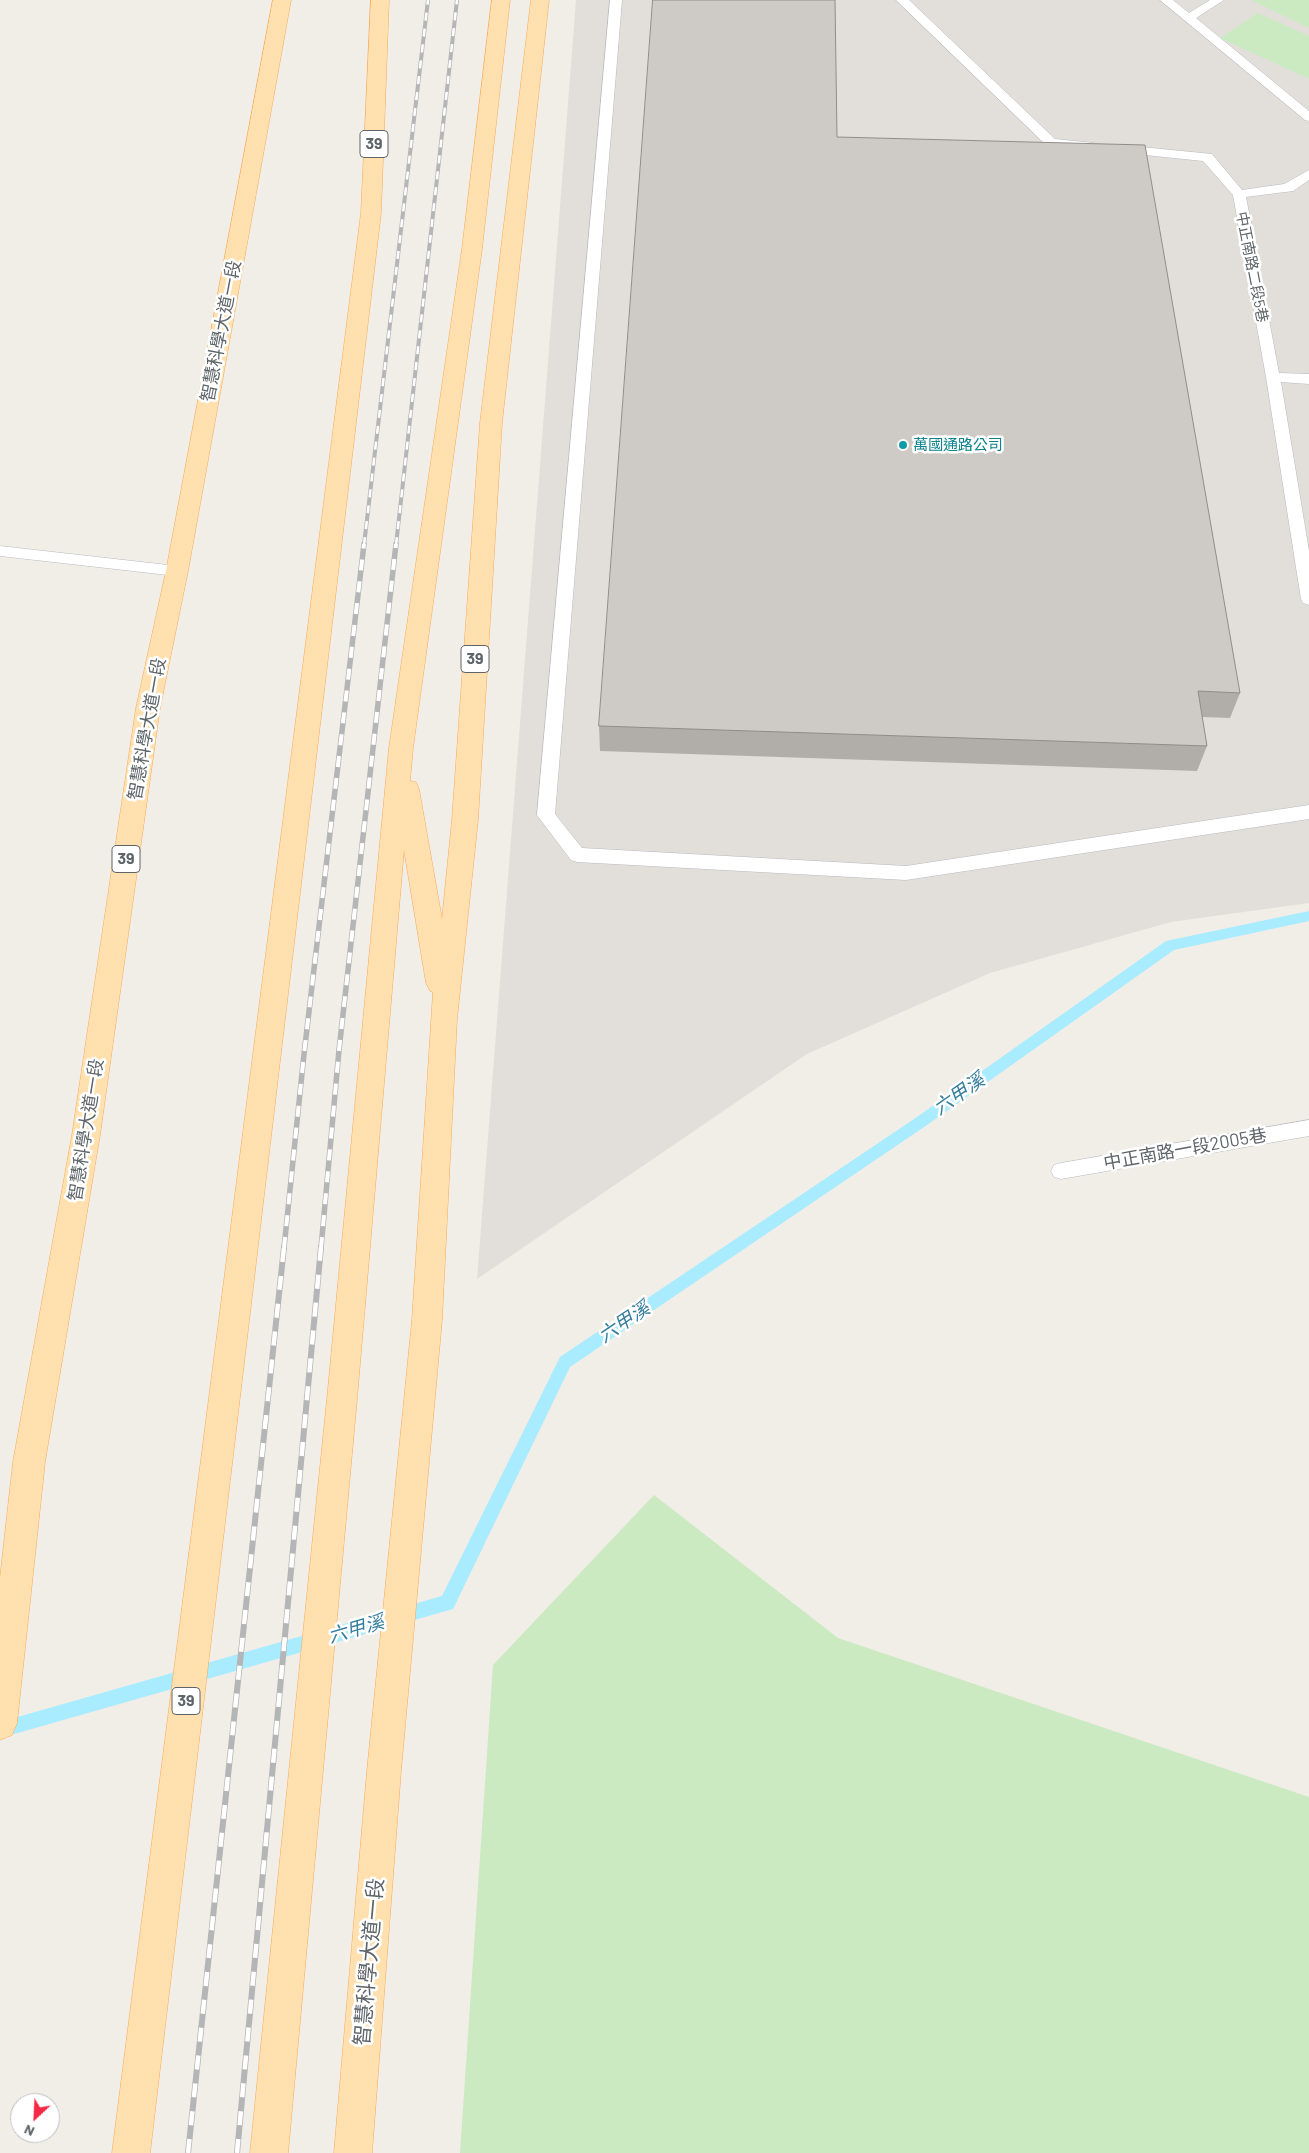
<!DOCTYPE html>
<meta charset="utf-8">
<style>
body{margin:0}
#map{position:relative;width:1309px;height:2153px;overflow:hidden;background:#f1ede7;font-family:Barlow,sans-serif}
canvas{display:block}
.north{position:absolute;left:10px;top:2093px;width:50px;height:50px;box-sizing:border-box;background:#fff;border:1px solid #bfc1c3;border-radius:50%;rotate:205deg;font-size:14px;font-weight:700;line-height:20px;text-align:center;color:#5e6568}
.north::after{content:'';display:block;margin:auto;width:18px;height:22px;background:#f52945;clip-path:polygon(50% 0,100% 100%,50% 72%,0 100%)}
</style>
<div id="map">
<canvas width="1309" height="2153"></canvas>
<div class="north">N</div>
</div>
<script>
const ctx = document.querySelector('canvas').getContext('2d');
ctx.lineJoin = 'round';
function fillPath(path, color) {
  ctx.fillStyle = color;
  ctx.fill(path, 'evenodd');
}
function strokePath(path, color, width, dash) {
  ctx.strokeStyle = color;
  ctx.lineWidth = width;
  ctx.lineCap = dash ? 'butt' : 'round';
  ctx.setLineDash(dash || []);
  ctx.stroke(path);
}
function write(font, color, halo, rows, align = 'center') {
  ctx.font = font + ' Barlow,"Noto Sans TC",sans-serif';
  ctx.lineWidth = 5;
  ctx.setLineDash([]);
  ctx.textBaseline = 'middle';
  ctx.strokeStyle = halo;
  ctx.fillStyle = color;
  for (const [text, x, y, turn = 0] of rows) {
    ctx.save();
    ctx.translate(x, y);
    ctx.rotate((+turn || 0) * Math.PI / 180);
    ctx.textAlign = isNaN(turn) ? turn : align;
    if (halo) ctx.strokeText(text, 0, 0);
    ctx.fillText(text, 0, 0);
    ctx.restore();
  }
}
const industrial = new Path2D(`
 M 576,0 L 1309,0 L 1309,903 L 1171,922 L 990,973 L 807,1054 L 477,1279 Z`);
const green = new Path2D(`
 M 1251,0 L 1309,0 L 1309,28 Z
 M 1258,13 L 1309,36 L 1309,79 L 1220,38 Z
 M 654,1495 L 838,1638 L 1309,1797 L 1309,2153 L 460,2153 L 493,1665 Z`);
const stream = new Path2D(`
 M 1309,911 L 1309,921 L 1174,950 L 927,1125 L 570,1367 L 453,1609 L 0,1738 L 0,1722 L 442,1596 L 560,1357 L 917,1117 L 1166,941 Z`);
const service = new Path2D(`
 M 610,0 L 622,0 L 555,814 L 582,848 L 906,866 L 1309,805 L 1309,819 L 906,880 L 577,862 L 571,860 L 537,815 Z
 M 896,0 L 909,0 L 1055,139 L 1094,143 L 1095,146 L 1094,149 L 1089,150 L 1046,145 Z
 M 1160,0 L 1173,0 L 1189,13 L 1210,0 L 1224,0 L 1196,18 L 1309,111 L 1309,121 L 1305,120 Z
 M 1121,145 L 1212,154 L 1242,190 L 1284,184 L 1309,170 L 1309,180 L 1293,191 L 1246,197 L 1279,373 L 1309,374 L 1309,384 L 1281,382 L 1309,551 L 1309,605 L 1303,603 L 1301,599 L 1266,377 L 1233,195 L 1203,161 L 1116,152 L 1115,149 L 1116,146 Z
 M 0,546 L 177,566 L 182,567 L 185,571 L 182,575 L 177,576 L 0,556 Z
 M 1309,1120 L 1309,1136 L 1061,1179 L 1054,1177 L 1051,1171 L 1054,1165 L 1061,1163 Z`);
const primary = new Path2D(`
 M 273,0 L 291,0 L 188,571 L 160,708 L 100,1135 L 45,1462 L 17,1723 L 12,1735 L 0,1740 L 0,1578 L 13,1462 L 72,1135 L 136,708 L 166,571 Z
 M 371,0 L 389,0 L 381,213 L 150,2153 L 112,2153 L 361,213 Z
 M 492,0 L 510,0 L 482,249 L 413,748 L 410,781 L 416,782 L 419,789 L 442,919 L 452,820 L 480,423 L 531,0 L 549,0 L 502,423 L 478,820 L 457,1019 L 442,1320 L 401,1771 L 372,2153 L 334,2153 L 367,1771 L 412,1320 L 433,992 L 430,991 L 426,983 L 404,850 L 357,1399 L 288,2153 L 250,2153 L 327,1399 L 389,748 L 462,249 Z`);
const railFar2 = new Path2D(`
 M 364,545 L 428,0
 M 396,545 L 457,0`);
const railFar1 = new Path2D(`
 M 284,1248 L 304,1054 L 364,544
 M 321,1248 L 339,1050 L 396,544`);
const rail = new Path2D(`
 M 188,2153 L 284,1247
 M 237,2153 L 321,1247`);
const wall = new Path2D(`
 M 837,137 L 1240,693 L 1230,718 L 1202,717 L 1207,746 L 1197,771 L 600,751 L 599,726 Z`);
const building = new Path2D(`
 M 653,0 L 835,0 L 837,137 L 1145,145 L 1240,693 L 1198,691 L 1207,746 L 599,726 Z`);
const markers = [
 [903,445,5,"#0f9aa8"]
];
const farStreetnames = [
 ["中正南路二段5巷",1252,267,79]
];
const farCulturenames = [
 ["萬國通路公司",913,445]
];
const shields = [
 [374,144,28],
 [475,659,28],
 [126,859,28],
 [186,1701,28]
];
const shieldNames = [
 ["39",374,144],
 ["39",475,659],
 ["39",126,859],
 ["39",186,1701]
];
const streetNames = [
 ["智慧科學大道一段",221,331,-79],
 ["智慧科學大道一段",147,729,-80],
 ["智慧科學大道一段",86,1130,-81],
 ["中正南路一段2005巷",1185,1149,-10]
];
const waterNames = [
 ["六甲溪",959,1094,-35],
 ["六甲溪",624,1322,-34],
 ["六甲溪",356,1629,-16]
];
const nearStreetnames = [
 ["智慧科學大道一段",369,1962,-85]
];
fillPath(industrial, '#e2dfdb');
fillPath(green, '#cbeac2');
fillPath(stream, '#a9ecff');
strokePath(service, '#b7bbbe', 1);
strokePath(primary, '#fba956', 1);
fillPath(service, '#fff');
fillPath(primary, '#ffe0ae');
strokePath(railFar2, '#b4b5b6', 4);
strokePath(railFar1, '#b4b5b6', 5.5);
strokePath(rail, '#b4b5b6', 6);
strokePath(railFar2, '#fff', 2.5, [8]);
strokePath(railFar1, '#fff', 4, [11]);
strokePath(rail, '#fff', 4.5, [14]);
fillPath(wall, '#b1aeaa');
fillPath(building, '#cecac6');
strokePath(building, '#908d8b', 1);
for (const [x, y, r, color] of markers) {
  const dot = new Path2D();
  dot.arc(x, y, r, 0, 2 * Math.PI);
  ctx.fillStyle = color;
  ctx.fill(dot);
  strokePath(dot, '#fff', 2);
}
write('15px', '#5e6568', '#fff', farStreetnames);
write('15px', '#0d838f', '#fff', farCulturenames, 'left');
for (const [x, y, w] of shields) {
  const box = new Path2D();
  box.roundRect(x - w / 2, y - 13.5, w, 27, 4);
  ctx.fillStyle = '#fff';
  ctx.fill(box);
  strokePath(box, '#5e6568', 1);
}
write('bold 16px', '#5e6568', null, shieldNames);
write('18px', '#5e6568', '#fff', streetNames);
write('italic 19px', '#367e9d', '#fff', waterNames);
write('21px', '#5e6568', '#fff', nearStreetnames);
</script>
